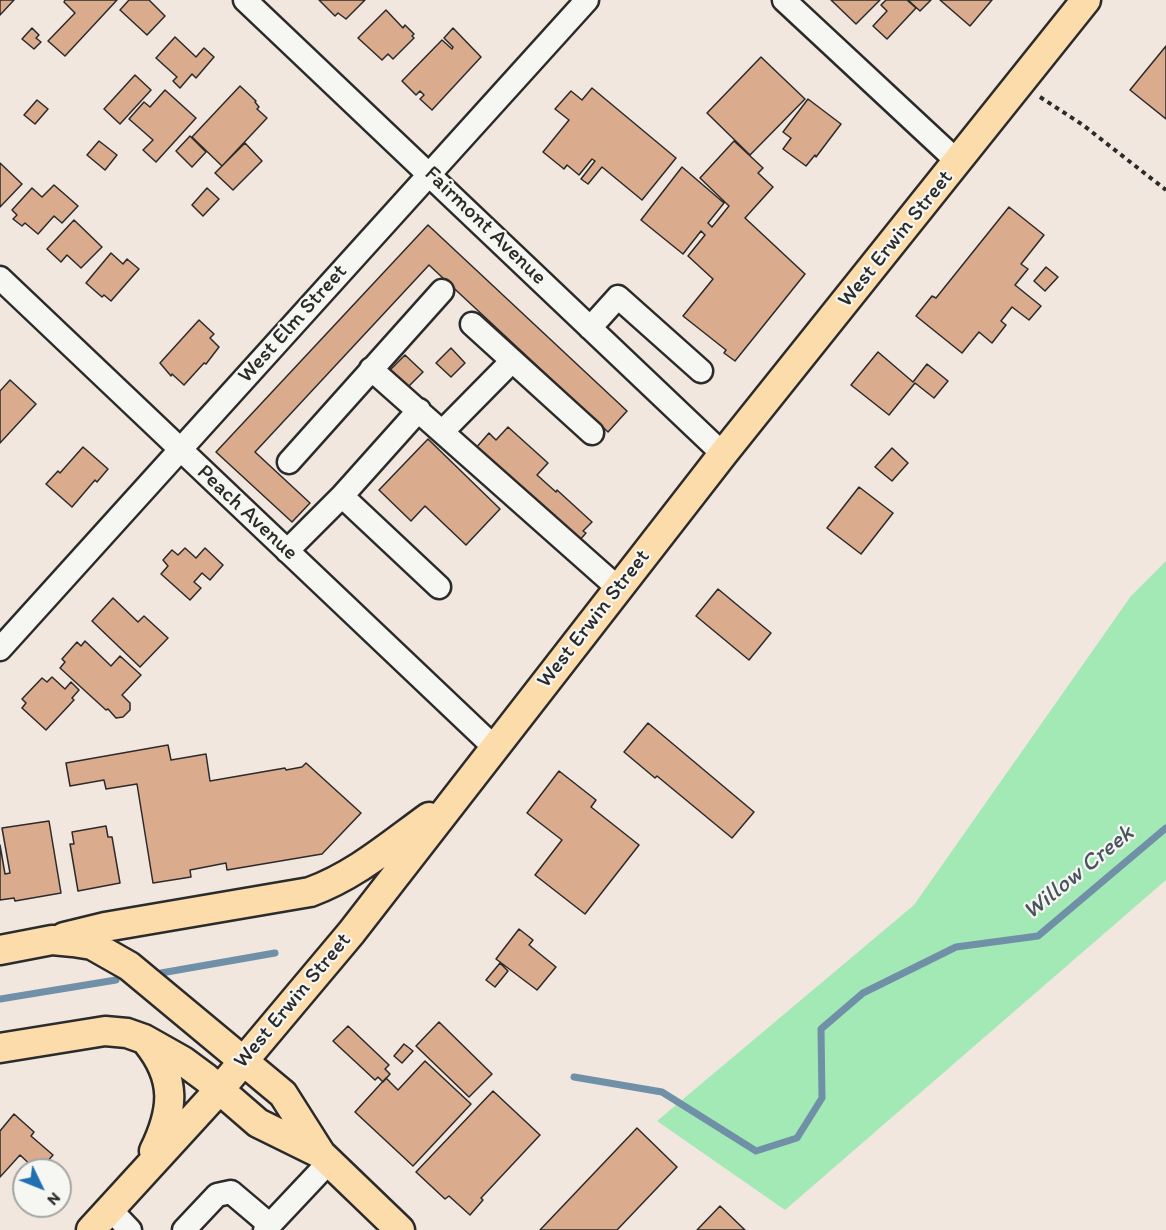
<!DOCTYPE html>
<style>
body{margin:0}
#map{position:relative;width:1166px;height:1230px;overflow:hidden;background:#f1e7de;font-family:Itim,sans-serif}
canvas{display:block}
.north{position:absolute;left:12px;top:1158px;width:60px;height:60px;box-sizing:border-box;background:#f6f6f2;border:2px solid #a5a5a2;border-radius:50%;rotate:133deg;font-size:16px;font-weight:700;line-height:24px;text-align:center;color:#2b2b2b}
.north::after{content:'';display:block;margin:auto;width:21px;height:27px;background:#1f6fb2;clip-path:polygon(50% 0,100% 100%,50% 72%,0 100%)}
</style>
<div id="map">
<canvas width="1166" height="1230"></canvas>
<div class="north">N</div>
</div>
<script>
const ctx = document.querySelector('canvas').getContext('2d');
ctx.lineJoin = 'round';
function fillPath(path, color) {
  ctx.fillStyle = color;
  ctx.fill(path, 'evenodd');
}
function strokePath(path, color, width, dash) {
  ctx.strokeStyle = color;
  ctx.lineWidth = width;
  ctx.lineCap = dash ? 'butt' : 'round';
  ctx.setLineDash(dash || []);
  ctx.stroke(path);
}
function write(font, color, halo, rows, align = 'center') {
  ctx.font = font + ' Itim,sans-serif';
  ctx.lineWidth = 4.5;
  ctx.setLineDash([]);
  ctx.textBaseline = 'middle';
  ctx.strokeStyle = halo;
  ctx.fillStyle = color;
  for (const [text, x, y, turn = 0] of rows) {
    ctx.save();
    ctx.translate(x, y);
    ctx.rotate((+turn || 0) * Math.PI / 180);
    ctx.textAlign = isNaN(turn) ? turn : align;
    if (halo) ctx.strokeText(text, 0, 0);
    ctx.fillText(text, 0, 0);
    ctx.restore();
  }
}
const green = new Path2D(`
 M 1166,561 L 1166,880 L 785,1210 L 657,1121 L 914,905 L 1131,596 Z`);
const stream = new Path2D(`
 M 161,973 L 275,953
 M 0,999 L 116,980
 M 574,1077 L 662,1092 L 756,1151 L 797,1138 L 822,1098 L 821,1029 L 863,993 L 956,947 L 1038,936 L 1166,828`);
const building = new Path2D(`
 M 0,0 L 14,0 L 0,15 Z
 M 65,0 L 117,0 L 65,56 L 48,41 L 75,13 L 64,2 Z
 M 129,0 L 149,0 L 165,16 L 147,35 L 120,10 Z
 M 319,0 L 365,0 L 346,19 L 338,13 L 335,16 Z
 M 831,0 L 880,0 L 856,24 Z
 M 886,0 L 907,0 L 916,8 L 887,39 L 873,26 L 887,11 L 881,5 Z
 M 908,0 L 931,0 L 920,11 Z
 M 940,0 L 992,0 L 970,26 Z
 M 386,10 L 403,28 L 405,25 L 414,34 L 412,36 L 414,38 L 393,59 L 388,54 L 382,60 L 358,38 Z
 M 32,28 L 39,35 L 36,38 L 41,42 L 34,49 L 22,39 Z
 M 453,28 L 481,57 L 432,110 L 420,99 L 424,95 L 420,91 L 416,95 L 402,81 L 442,40 L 452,49 L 453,47 L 444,38 Z
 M 175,37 L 196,57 L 204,48 L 214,57 L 196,78 L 192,74 L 180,88 L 173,81 L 177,77 L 156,58 Z
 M 1166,46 L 1166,119 L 1130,90 Z
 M 761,57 L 805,99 L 750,155 L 707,113 Z
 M 135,75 L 151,90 L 120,124 L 104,109 Z
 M 240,86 L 256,101 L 255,102 L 259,107 L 257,109 L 267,118 L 222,166 L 192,137 Z
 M 592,88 L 676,158 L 642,200 L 602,167 L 588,184 L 581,179 L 595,161 L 592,159 L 579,175 L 567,165 L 564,169 L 543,152 L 569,120 L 555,109 L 571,91 L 582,100 Z
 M 165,90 L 196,118 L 156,162 L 143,150 L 153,140 L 129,119 L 144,102 L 150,107 Z
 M 808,99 L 841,124 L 816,157 L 815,155 L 806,166 L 783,149 L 791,138 L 783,132 Z
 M 37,100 L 48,109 L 35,124 L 24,115 Z
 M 190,136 L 206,152 L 192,167 L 176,151 Z
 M 99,141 L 117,155 L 105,170 L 87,155 Z
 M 734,141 L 763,168 L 758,173 L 773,187 L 745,218 L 805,274 L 735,361 L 724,353 L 726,350 L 683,316 L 713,279 L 688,256 L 705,235 L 701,231 L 683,254 L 641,220 L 682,167 L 724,203 L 708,223 L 712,227 L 729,206 L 700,178 Z
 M 245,143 L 262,161 L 233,190 L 215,173 Z
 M 0,163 L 22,184 L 0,207 Z
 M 54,185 L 78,206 L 62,223 L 54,216 L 38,234 L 25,223 L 22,226 L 13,219 L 17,215 L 12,210 L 32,188 L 42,197 Z
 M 207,188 L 219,199 L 203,216 L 192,205 Z
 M 1009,207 L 1044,235 L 1021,264 L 1028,269 L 1015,285 L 1041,306 L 1029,320 L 1012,307 L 1001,321 L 1006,325 L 992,343 L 979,332 L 962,353 L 916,316 L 932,296 L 936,298 Z
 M 74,220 L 102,247 L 81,268 L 67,255 L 61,262 L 47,249 Z
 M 428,225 L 627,411 L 608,432 L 429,265 L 255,452 L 310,503 L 292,522 L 216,452 Z
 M 111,253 L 123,264 L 127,259 L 139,269 L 111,301 L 104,295 L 102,297 L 86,283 Z
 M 1046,267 L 1058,277 L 1045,291 L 1034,281 Z
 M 199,320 L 214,334 L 210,338 L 219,347 L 206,364 L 204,363 L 184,385 L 172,374 L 171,376 L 160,363 Z
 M 451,348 L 465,363 L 451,377 L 436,363 Z
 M 878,352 L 913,382 L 927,364 L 948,381 L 934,398 L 915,383 L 889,415 L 851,385 Z
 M 405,355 L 423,372 L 408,387 L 390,370 Z
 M 10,380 L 36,404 L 0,443 L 0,391 Z
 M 508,427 L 548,463 L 537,475 L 556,492 L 557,490 L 592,522 L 583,531 L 586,533 L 578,542 L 475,449 L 489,433 L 496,440 Z
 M 428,439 L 500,509 L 466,545 L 425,506 L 411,521 L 379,490 Z
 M 83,447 L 108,469 L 97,482 L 95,480 L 72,507 L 46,484 L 58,471 L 60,473 Z
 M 892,448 L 908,463 L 892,481 L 875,467 Z
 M 859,487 L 893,513 L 861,554 L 827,528 Z
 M 185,548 L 196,558 L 205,548 L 223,565 L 210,580 L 202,573 L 194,582 L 201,588 L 190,600 L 161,574 L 168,566 L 163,560 L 172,550 L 178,555 Z
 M 718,589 L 771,633 L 749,660 L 696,616 Z
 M 113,598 L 138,622 L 144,616 L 168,638 L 140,667 L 92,621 Z
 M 85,641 L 111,666 L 120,656 L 141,675 L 122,695 L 130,703 L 130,710 L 123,717 L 116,718 L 108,709 L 106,710 L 60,668 L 65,662 L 62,659 L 77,642 L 81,646 Z
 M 52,677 L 65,689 L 71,682 L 79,690 L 72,698 L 74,700 L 46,730 L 22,708 L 26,703 L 22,699 L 42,678 L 47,682 Z
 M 648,723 L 754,812 L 732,838 L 657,776 L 655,778 L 624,752 Z
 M 168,745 L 171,760 L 206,754 L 210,781 L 285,768 L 286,770 L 302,767 L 306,763 L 361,813 L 322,854 L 227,870 L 226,863 L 190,870 L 191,877 L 153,883 L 137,784 L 106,789 L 104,780 L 70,786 L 66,763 Z
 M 559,771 L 596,800 L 591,807 L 639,845 L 585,914 L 535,875 L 562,840 L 527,813 Z
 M 49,821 L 61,893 L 15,901 L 14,898 L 0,900 L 0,845 L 5,874 L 10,873 L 2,828 Z
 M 106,826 L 108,837 L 112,837 L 120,883 L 78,891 L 70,844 L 74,844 L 72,832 Z
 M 519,929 L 533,940 L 529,945 L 556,967 L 537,990 L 496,959 Z
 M 500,963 L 508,971 L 495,987 L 486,980 Z
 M 439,1022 L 492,1074 L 469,1097 L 416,1046 Z
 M 348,1026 L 389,1065 L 385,1069 L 390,1074 L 383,1082 L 378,1077 L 375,1080 L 333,1041 Z
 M 404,1044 L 413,1051 L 402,1063 L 394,1056 Z
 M 425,1061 L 471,1104 L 413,1166 L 355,1112 L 386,1078 L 398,1090 Z
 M 493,1091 L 540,1135 L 481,1198 L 483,1200 L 470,1215 L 449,1196 L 445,1199 L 416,1172 Z
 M 14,1114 L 34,1132 L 31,1136 L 53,1155 L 40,1170 L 36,1170 L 20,1155 L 0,1177 L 0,1131 Z
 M 637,1128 L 677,1167 L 617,1230 L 540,1230 Z
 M 720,1206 L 745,1230 L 697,1230 Z`);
const path = new Path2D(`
 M 1040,97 L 1083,125 L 1166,190`);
const minor = new Path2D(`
 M 245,0 L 723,454
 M 784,0 L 958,162
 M 0,278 L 494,747
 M 472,324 L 592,433
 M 590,328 L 618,297 L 701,371
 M 371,369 L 618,588
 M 419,410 L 342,496 L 439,587
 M 443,431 L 512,361
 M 289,462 L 442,291
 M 287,551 L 342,496
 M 0,649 L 587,0
 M 110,1209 L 130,1230
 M 184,1230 L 217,1195 L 231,1192 L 270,1225
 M 265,1230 L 329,1162`);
const major = new Path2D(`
 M 64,937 L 105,927 L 310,892 C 356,875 390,845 429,817
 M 0,950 L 52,940 L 73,942 L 92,945 L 129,966 L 283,1094 L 321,1154 L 400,1230
 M 147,1042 C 177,1079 174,1110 154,1151
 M 0,1048 L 105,1031 L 127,1033 L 144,1039 L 183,1061 L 206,1078 L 258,1123 L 321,1154
 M 91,1230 L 220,1089 L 351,933 L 723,454 L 1086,0`);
const streetNames = [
 ["Fairmont Avenue",485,226,44],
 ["West Erwin Street",896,239,-51],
 ["West Elm Street",293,324,-48],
 ["Peach Avenue",247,513,43],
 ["West Erwin Street",594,619,-52],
 ["West Erwin Street",293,1001,-50]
];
const waterNames = [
 ["Willow Creek",1079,873,-39]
];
fillPath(green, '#a3e9b5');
strokePath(stream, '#7090a8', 7);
fillPath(building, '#dbab8d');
strokePath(building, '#2b2b2b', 1.5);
strokePath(minor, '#2b2b2b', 27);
strokePath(major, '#2b2b2b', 33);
strokePath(path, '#2b2b2b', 4, [4.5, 4.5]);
strokePath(minor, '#f6f6f2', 22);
strokePath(major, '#fddcac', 28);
write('22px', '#2b2b2b', '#f6f6f2', streetNames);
write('italic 24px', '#48555f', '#f6f6f2', waterNames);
</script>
